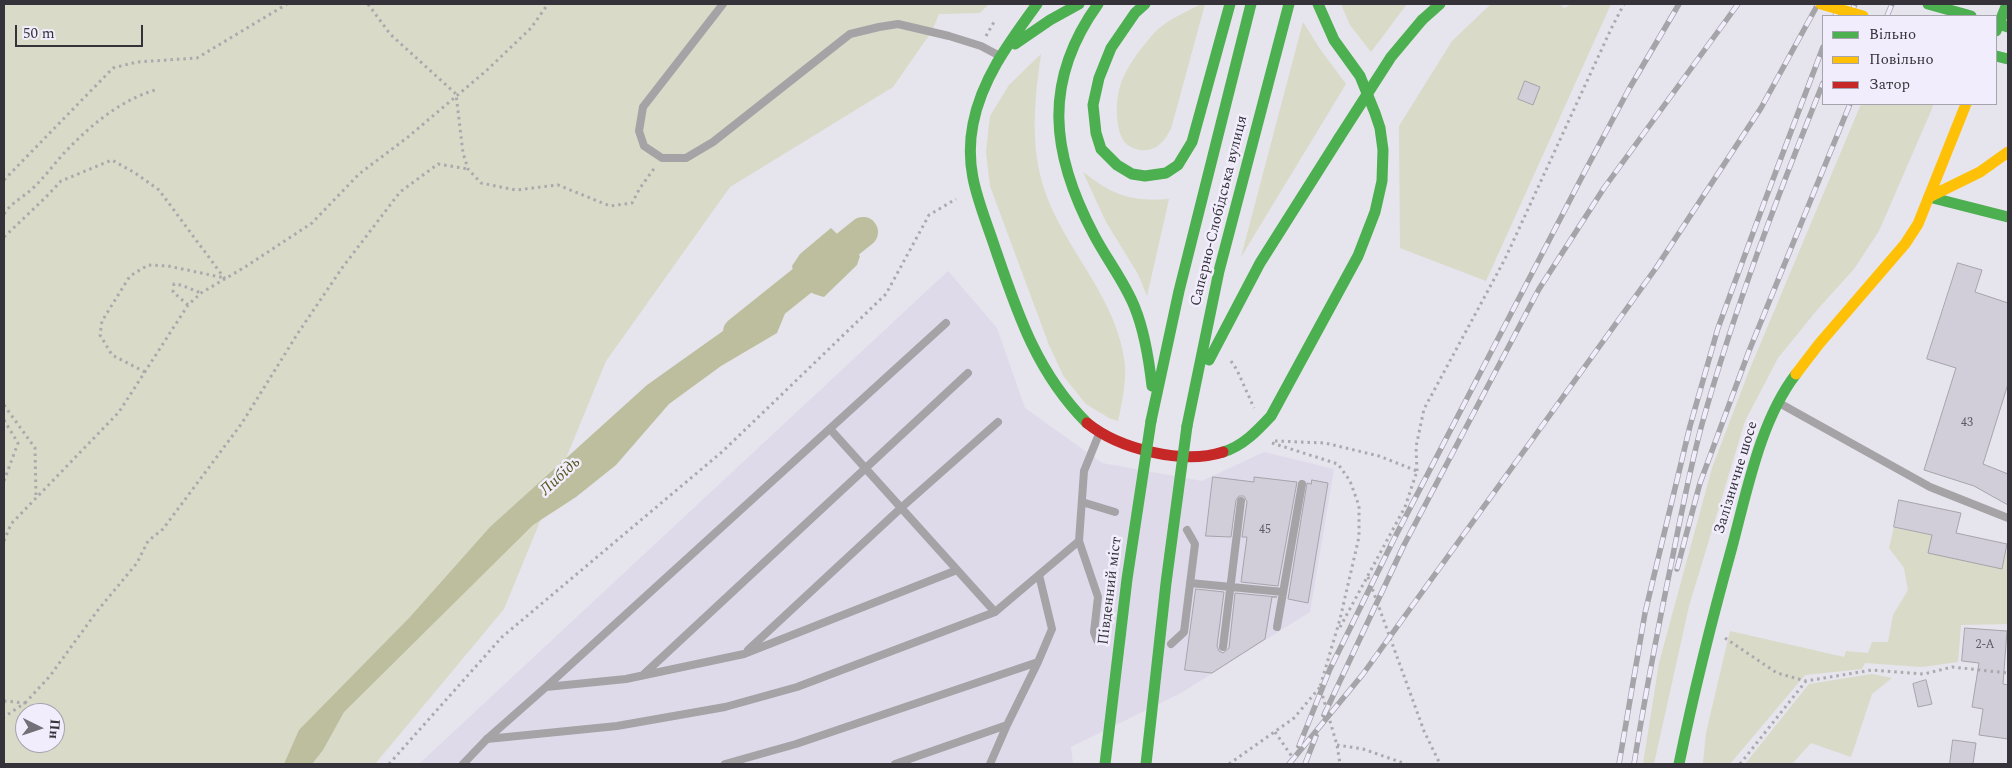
<!DOCTYPE html>
<meta charset="utf-8">
<style>
body{margin:0}
#map{position:relative;width:2012px;height:768px;overflow:hidden;background:#e6e4ec;font-family:Spectral,serif}
canvas{display:block}
.frame{position:absolute;inset:0;border:5px solid #353339;pointer-events:none}
.legend{position:absolute;left:1822px;top:15px;width:175px;height:90px;box-sizing:border-box;background:#f2edfc;border:1px solid #a6a3ae;margin:0;padding:6px 9px;list-style:none;font-size:15px;color:#353339}
.legend li{display:flex;align-items:center;gap:10px;height:25px}
.legend b{width:25px;border:1px solid #a6a3ae}
.north{position:absolute;left:15px;top:703px;width:50px;height:50px;box-sizing:border-box;background:#f2edfc;border:1px solid #a6a3ae;border-radius:50%;rotate:94deg;font-size:14px;font-weight:700;line-height:20px;text-align:center;color:#353339}
.north::after{content:'';display:block;margin:auto;width:18px;height:22px;background:#737178;clip-path:polygon(50% 0,100% 100%,50% 72%,0 100%)}
.scale{position:absolute;left:15px;top:25px;width:128px;height:22px;box-sizing:border-box;border:2px solid #353339;border-top:0;padding-left:6px;font-size:15px;line-height:18px;white-space:nowrap;color:#353339;-webkit-text-stroke:4px #f2edfc;paint-order:stroke}
</style>
<div id="map">
<canvas width="2012" height="768"></canvas>
<div class="frame"></div>
<ul class="legend">
<li><b style="height:6px;background:#4caf50"></b>Вільно</li>
<li><b style="height:6px;background:#ffc107"></b>Повільно</li>
<li><b style="height:6px;background:#c62828"></b>Затор</li>
</ul>
<div class="north">Пн</div>
<div class="scale">50 m</div>
</div>
<script>
const ctx = document.querySelector('canvas').getContext('2d');
ctx.lineJoin = 'round';
function fillPath(path, color) {
  ctx.fillStyle = color;
  ctx.fill(path, 'evenodd');
}
function strokePath(path, color, width, dash) {
  ctx.strokeStyle = color;
  ctx.lineWidth = width;
  ctx.lineCap = dash ? 'butt' : 'round';
  ctx.setLineDash(dash || []);
  ctx.stroke(path);
}
function write(font, color, halo, rows, align = 'center') {
  ctx.font = font + ' Spectral,serif';
  ctx.lineWidth = 5;
  ctx.setLineDash([]);
  ctx.textBaseline = 'middle';
  ctx.strokeStyle = halo;
  ctx.fillStyle = color;
  for (const [text, x, y, turn = 0] of rows) {
    ctx.save();
    ctx.translate(x, y);
    ctx.rotate((+turn || 0) * Math.PI / 180);
    ctx.textAlign = isNaN(turn) ? turn : align;
    if (halo) ctx.strokeText(text, 0, 0);
    ctx.fillText(text, 0, 0);
    ctx.restore();
  }
}
const built = new Path2D(`
 M 948,271 L 997,328 L 1025,408 L 1102,463 L 1202,481 L 1264,452 L 1334,469 L 1310,612 L 1181,693 L 1071,747 L 1073,764 L 419,764 Z`);
const green = new Path2D(`
 M 4,4 L 989,4 L 980,13 L 939,14 L 932,31 L 893,87 L 730,187 L 606,361 L 504,609 L 375,764 L 4,764 ZM 25,713 L 55,713 L 55,743 L 25,743 Z
 M 1201,4 L 1205,4 L 1171,129 C 1168,133 1166,139 1162,142 C 1151,155 1127,152 1121,136 C 1115,120 1116,98 1121,83 C 1128,64 1142,47 1155,32 C 1167,20 1186,12 1201,4 Z
 M 1341,4 L 1407,4 L 1371,52 L 1350,25 Z
 M 1491,4 L 1560,4 L 1564,8 L 1572,4 L 1611,4 L 1486,281 L 1400,248 L 1399,126 L 1452,41 Z
 M 1303,22 L 1320,49 L 1346,84 L 1241,257 Z
 M 1041,54 C 1035,96 1030,140 1042,182 C 1060,246 1118,296 1125,365 C 1126,384 1122,403 1118,421 L 1109,418 L 1086,404 L 1064,377 L 1049,345 L 990,186 L 986,152 L 990,116 L 1009,85 Z
 M 1861,104 L 1934,104 L 1879,231 L 1854,269 L 1817,310 L 1778,358 L 1745,421 L 1689,606 L 1654,764 L 1643,764 L 1659,663 L 1712,468 L 1749,371 Z
 M 1083,172 C 1113,195 1130,202 1169,199 L 1147,296 L 1138,274 L 1106,222 Z
 M 1894,527 L 1932,535 L 2002,568 L 2008,545 L 2008,624 L 1961,625 L 1958,662 L 1922,667 L 1865,663 L 1862,669 L 1805,675 L 1730,764 L 1703,764 L 1706,733 L 1730,631 L 1844,657 L 1846,651 L 1868,653 L 1872,642 L 1888,642 L 1893,615 L 1908,590 L 1904,568 L 1889,548 Z
 M 1872,674 L 1892,678 L 1872,694 L 1851,757 L 1811,743 L 1792,764 L 1745,764 L 1809,684 Z`);
const water = new Path2D(`
 M 831,228 L 860,256 L 857,265 L 824,297 C 805,292 796,285 792,266 L 800,254 Z
 M 761,304 L 786,311 L 777,333 L 721,366 L 669,404 L 616,465 L 576,497 L 533,525 L 344,712 L 323,750 L 312,764 L 284,764 L 299,730 L 410,617 L 490,527 L 647,385 Z`);
const river = new Path2D(`
 M 738,332 L 863,232`);
const building = new Path2D(`
 M 1525,81 L 1540,87 L 1533,105 L 1518,99 Z
 M 1958,263 L 1982,270 L 1975,292 L 2008,303 L 2008,384 L 1983,464 L 2008,474 L 2008,505 L 1974,486 L 1924,470 L 1956,368 L 1927,359 Z
 M 1213,477 L 1254,482 L 1254,477 L 1297,482 L 1278,586 L 1241,582 L 1247,537 L 1242,537 L 1247,502 L 1244,496 L 1239,496 L 1236,500 L 1231,537 L 1206,536 Z
 M 1312,480 L 1328,483 L 1308,603 L 1288,599 L 1307,483 L 1311,484 Z
 M 1899,500 L 1961,513 L 1956,533 L 2007,544 L 2002,569 L 1928,553 L 1932,535 L 1894,527 Z
 M 1196,589 L 1224,592 L 1217,646 L 1219,651 L 1223,653 L 1229,648 L 1235,593 L 1277,597 L 1272,597 L 1265,639 L 1212,673 L 1185,670 Z
 M 1965,628 L 2007,631 L 2003,684 L 2008,685 L 2008,739 L 1979,735 L 1983,709 L 1972,707 L 1979,663 L 1962,661 Z
 M 1926,680 L 1932,704 L 1918,707 L 1913,684 Z
 M 1953,740 L 1976,743 L 1973,764 L 1950,764 Z`);
const path = new Path2D(`
 M 368,4 L 390,34 L 456,94 L 463,153 L 468,169 L 481,183 L 516,190 L 558,185 L 610,206 L 632,203 L 640,188 L 656,166
 M 986,36 L 994,22
 M 4,180 L 113,68 L 137,62 L 197,58 L 287,4
 M 4,214 C 11,203 22,198 32,189 C 44,178 54,164 65,152 C 91,125 119,101 155,90
 M 4,237 L 46,197 L 61,181 L 112,160 L 135,173 L 159,190 L 225,279
 M 188,305 L 173,292 L 174,284 L 181,285 L 201,293
 M 1231,361 L 1237,370 L 1254,408
 M 145,372 L 112,355 L 100,335 L 102,321 L 130,276 L 148,265 L 168,266 L 225,278
 M 4,405 L 35,448 L 36,497
 M 4,420 L 18,443 L 4,481
 M 1275,441 L 1325,443 L 1379,456 L 1417,471 L 1405,507 L 1339,629
 M 1272,443 L 1338,464 L 1350,481 L 1359,506 L 1359,537 L 1340,619 L 1320,687 L 1337,745 L 1340,764
 M 1417,471 L 1416,447 L 1424,409 L 1505,259 L 1611,29 L 1624,4
 M 4,541 L 11,524 L 119,412 L 188,305 L 201,293 L 245,267 L 312,223 L 359,174 L 408,137 L 486,71 L 531,28 L 548,4
 M 1368,577 L 1424,731 L 1440,764
 M 1725,638 L 1777,673 L 1806,681 L 1872,670 L 1924,674 L 1952,667 L 2008,673
 M 4,701 L 25,703 L 4,717
 M 25,703 L 50,676 L 98,610 L 137,563 L 148,541 L 163,529 L 242,423 L 298,333 L 342,268 L 400,192 L 438,164 L 468,169
 M 1275,732 L 1297,764
 M 1337,745 L 1363,749 L 1406,764
 M 389,764 L 502,637 L 723,451 L 886,294 L 929,215 L 956,199
 M 1229,764 L 1294,718 L 1320,687
 M 1740,764 L 1806,681`);
const lane = new Path2D(`
 M 723,4 L 643,107 L 639,131 L 644,146 L 662,158 L 686,158 L 713,142 L 850,34 L 879,27 L 898,24 L 949,36 L 981,46 L 998,55
 M 1781,404 L 1930,487 L 2008,518
 M 830,429 L 995,612
 M 1082,502 L 1115,512
 M 1190,583 L 1283,592
 M 1277,627 L 1302,484
 M 1097,640 L 1094,632 L 1098,597 L 1079,541 L 1084,471 L 1099,434
 M 1171,644 L 1184,632 L 1195,544 L 1187,530
 M 1223,647 L 1241,501
 M 748,650 L 902,507 L 998,422
 M 643,675 L 968,373
 M 546,687 L 946,323
 M 487,739 L 617,726 L 725,707 L 797,687 L 995,612 L 1079,541
 M 463,764 L 487,739 L 546,687 L 626,679 L 744,654 L 957,570
 M 725,764 L 796,744 L 1038,662 L 1052,629 L 1039,575
 M 895,764 L 1007,725 L 1038,662
 M 990,764 L 1007,725`);
const fast = new Path2D(`
 M 1037,4 C 1010,41 982,78 973,124 C 964,169 979,201 993,242 C 1016,309 1035,371 1087,423
 M 1098,4 C 1042,82 1051,154 1094,235 C 1107,260 1125,282 1135,308 C 1145,333 1149,360 1152,386
 M 1145,4 L 1135,13 L 1111,48 L 1099,78 L 1093,105 L 1096,133 L 1101,149 L 1117,165 L 1132,174 L 1145,176 L 1166,173 L 1178,165 L 1192,142 L 1230,4
 M 1928,4 L 1971,16
 M 1422,20 L 1440,4
 M 1996,31 L 2007,4
 M 1015,44 L 1050,20 L 1079,4
 M 1996,56 L 2008,59
 M 1929,197 L 2008,217
 M 1209,360 L 1260,263 L 1339,138
 M 1151,421 L 1179,291 L 1251,4
 M 1187,426 L 1219,271 L 1289,4
 M 1223,452 C 1243,446 1257,431 1271,416 L 1358,256 L 1375,212 L 1382,181 L 1383,150 L 1380,128 L 1375,113 L 1360,76 L 1334,40 L 1318,4
 M 1679,764 C 1694,691 1712,619 1732,547 C 1747,491 1760,421 1796,374`);
const slow = new Path2D(`
 M 1929,197 L 1980,172 L 2008,152
 M 1796,374 L 1819,344 L 1905,244 L 1918,224 L 1966,104`);
const jam = new Path2D(`
 M 1087,423 C 1119,449 1183,465 1223,452`);
const rail = new Path2D(`
 M 1835,16 L 1840,4
 M 1850,16 L 1855,4
 M 1887,16 L 1892,4
 M 1677,569 L 1700,483 L 1749,351 L 1850,104
 M 1324,715 L 1404,545 L 1539,289 L 1604,188 L 1738,4
 M 1299,746 L 1330,669 L 1394,539 L 1584,173 L 1629,89 L 1679,4
 M 1289,764 L 1363,674 L 1656,268 L 1761,108 L 1818,4
 M 1305,764 L 1316,736
 M 1619,764 L 1645,613 L 1690,426 L 1718,328 L 1764,203 L 1823,47
 M 1634,764 C 1645,696 1658,628 1672,560 C 1681,515 1690,468 1702,424 C 1735,307 1778,195 1823,83`);
const fastBridge = new Path2D(`
 M 1996,23 L 2008,27
 M 1339,138 L 1391,57 L 1422,20
 M 1105,764 L 1127,579 L 1151,421
 M 1146,764 L 1166,583 L 1187,426`);
const slowBridge = new Path2D(`
 M 1821,4 L 1863,16`);
const numberNames = [
 ["43",1967,424],
 ["45",1265,531],
 ["2-А",1985,646]
];
const streetNames = [
 ["Саперно-Слобідська вулиця",1220,211,-76],
 ["Залізничне шосе",1737,478,-73],
 ["Південний міст",1111,591,-83]
];
const waterNames = [
 ["Либідь",561,477,-43]
];
fillPath(built, '#dfdaea');
fillPath(green, '#d9dac7');
fillPath(water, '#bcbe9d');
strokePath(river, '#bcbe9d', 30);
fillPath(building, '#d1cdd9');
strokePath(building, '#a6a4aa', 1);
strokePath(path, '#aaa9ad', 3, [2.5, 4]);
strokePath(lane, '#a5a3a6', 8);
strokePath(fast, '#4caf50', 11);
strokePath(slow, '#ffc107', 11);
strokePath(jam, '#c62828', 11);
strokePath(rail, '#a5a4a9', 5.5);
strokePath(rail, '#f2edfc', 4, [11]);
strokePath(fastBridge, '#4caf50', 11);
strokePath(slowBridge, '#ffc107', 11);
write('12px', '#5c5a61', null, numberNames);
write('15px', '#353339', '#f2edfc', streetNames);
write('italic 16px', '#54571d', '#f2edfc', waterNames);
</script>
